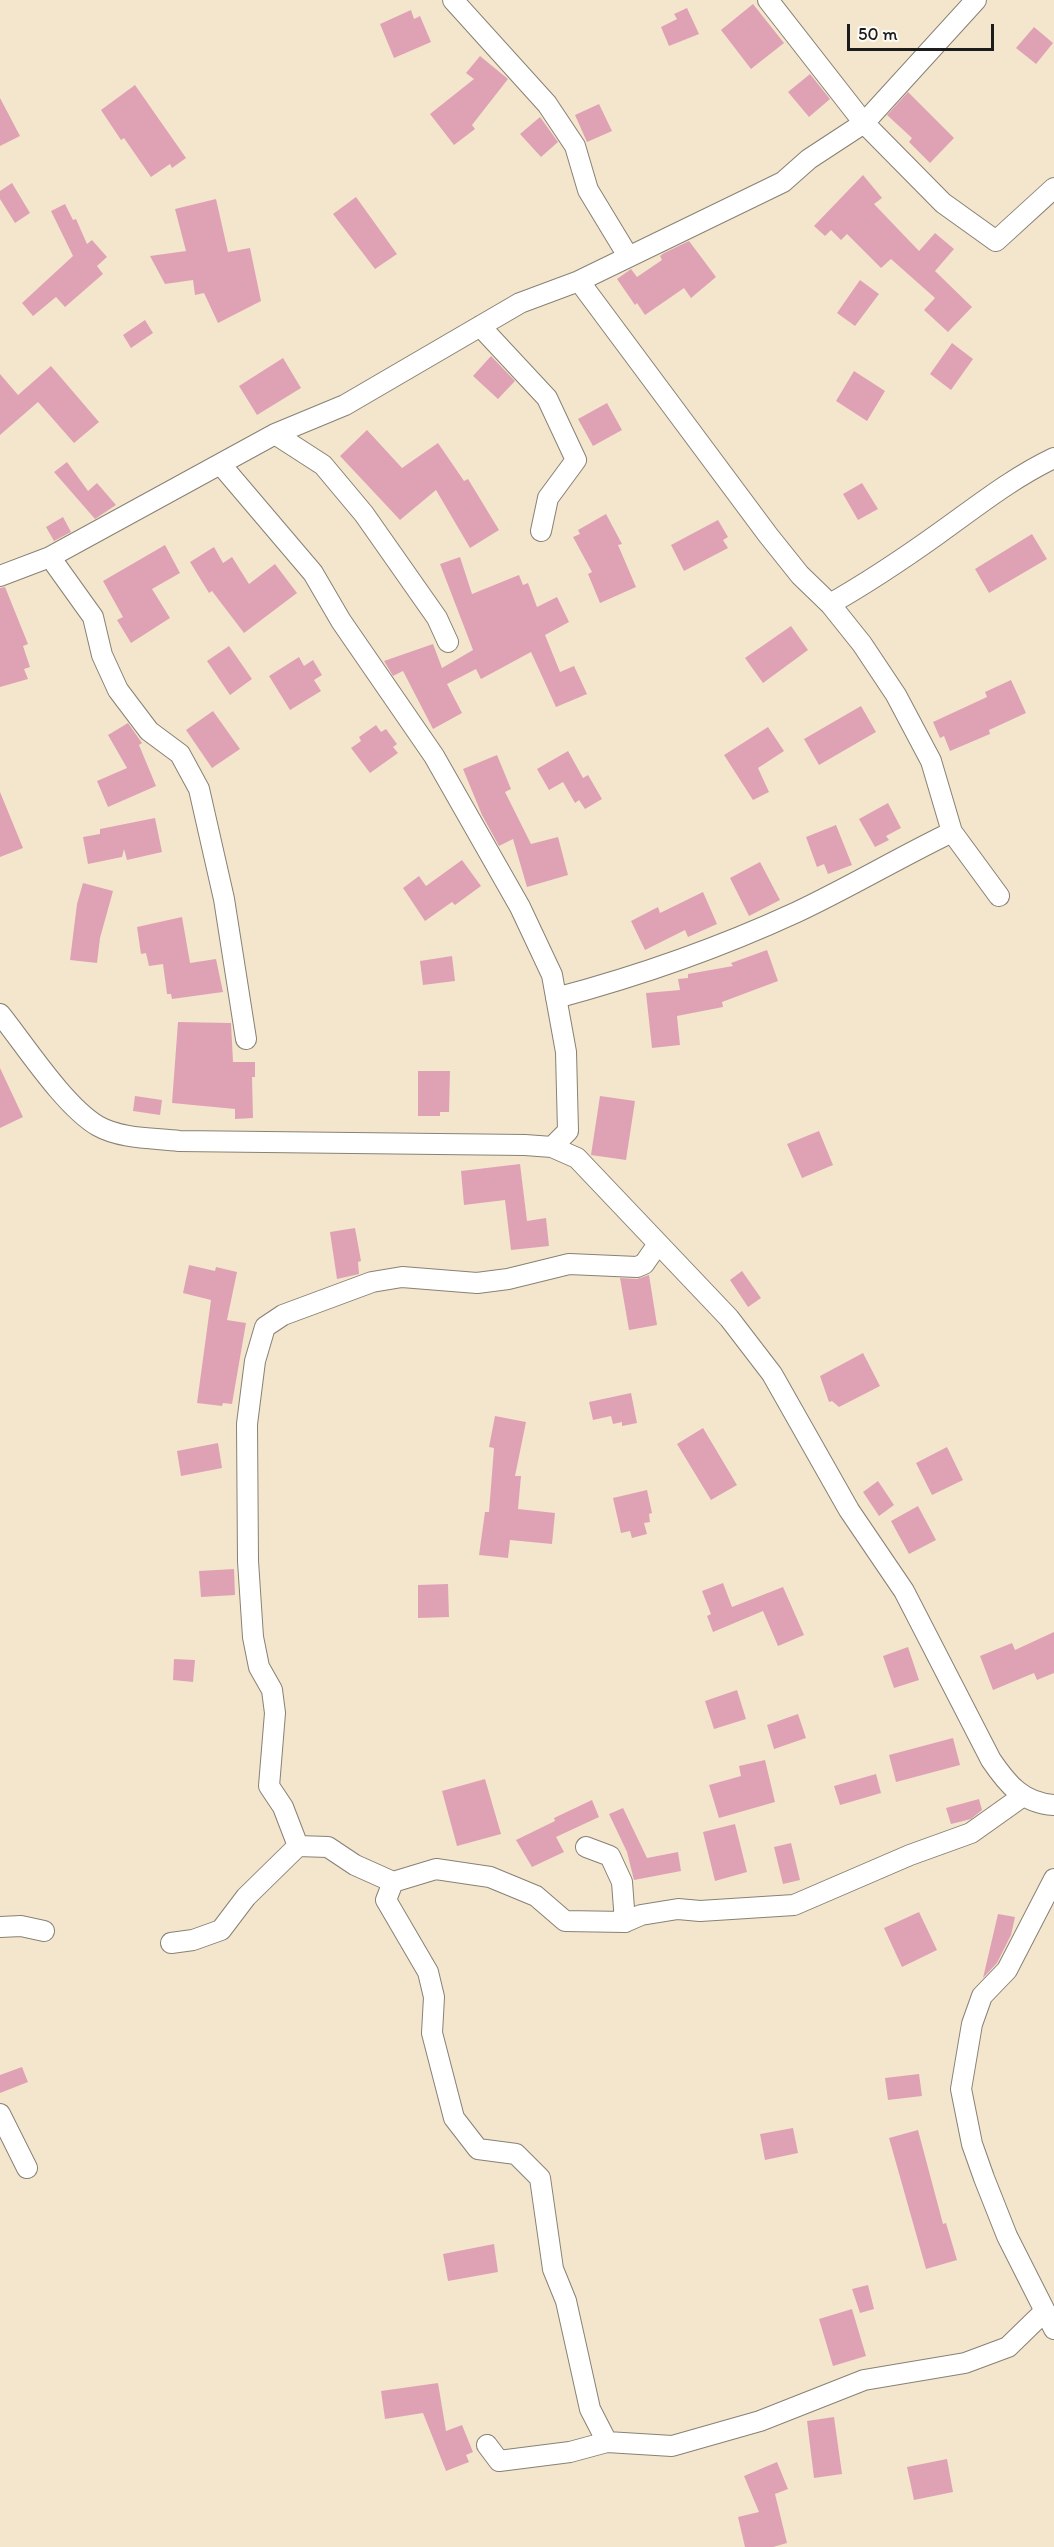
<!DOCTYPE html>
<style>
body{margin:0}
#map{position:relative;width:1054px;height:2547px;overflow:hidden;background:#f3e6cd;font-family:Itim,sans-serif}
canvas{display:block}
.scale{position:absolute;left:847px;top:24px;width:147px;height:27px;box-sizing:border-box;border:3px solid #1c1c1c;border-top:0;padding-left:8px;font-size:18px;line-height:21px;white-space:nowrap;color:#1c1c1c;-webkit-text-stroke:4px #fdfcf7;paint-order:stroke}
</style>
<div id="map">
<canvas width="1054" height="2547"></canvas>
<div class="scale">50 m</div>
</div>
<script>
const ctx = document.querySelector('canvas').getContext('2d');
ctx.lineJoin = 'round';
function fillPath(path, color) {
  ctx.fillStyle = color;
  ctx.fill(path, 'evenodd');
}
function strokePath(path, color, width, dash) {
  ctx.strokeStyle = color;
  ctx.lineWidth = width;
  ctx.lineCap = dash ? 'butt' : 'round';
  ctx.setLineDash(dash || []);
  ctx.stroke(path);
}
const building = new Path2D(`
 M 753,4 L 784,43 L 751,69 L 721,30 Z
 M 687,8 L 699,34 L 669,46 L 661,27 L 677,19 L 674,14 Z
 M 411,10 L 414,19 L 420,16 L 431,42 L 394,58 L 380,24 Z
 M 1034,27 L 1053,43 L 1036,64 L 1016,48 Z
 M 480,56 L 508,79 L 472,125 L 475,129 L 454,145 L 430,114 L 474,79 L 466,73 Z
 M 810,74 L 830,99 L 809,117 L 788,92 Z
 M 135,85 L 186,158 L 172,168 L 170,164 L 151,177 L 124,138 L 121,140 L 101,110 Z
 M 908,92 L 954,138 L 930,163 L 909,142 L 912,138 L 887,115 Z
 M 0,98 L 20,136 L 0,146 Z
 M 599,104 L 612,131 L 587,142 L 575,115 Z
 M 540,117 L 558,142 L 541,157 L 520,134 Z
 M 863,175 L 882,198 L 874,204 L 919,251 L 935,233 L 954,249 L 935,271 L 972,307 L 948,332 L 924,310 L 935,298 L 891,259 L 881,268 L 847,234 L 841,240 L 831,230 L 825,236 L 814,226 Z
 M 12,183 L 30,213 L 15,223 L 0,199 L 0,191 Z
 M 356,197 L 397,254 L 375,269 L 333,214 Z
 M 216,199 L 228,252 L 250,248 L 261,301 L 218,323 L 204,293 L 195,295 L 193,280 L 165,284 L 150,256 L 186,251 L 175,209 Z
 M 65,204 L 73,220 L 76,219 L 87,244 L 92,240 L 107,257 L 97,266 L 103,274 L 65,307 L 56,297 L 33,316 L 22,303 L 73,256 L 51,211 Z
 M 689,241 L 716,277 L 691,298 L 684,288 L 645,315 L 637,303 L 635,305 L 617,279 L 631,269 L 637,277 L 662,260 L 660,256 L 664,253 Z
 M 860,280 L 879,294 L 855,326 L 837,313 Z
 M 145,320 L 153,333 L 131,348 L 123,335 Z
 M 952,343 L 973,359 L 951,390 L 930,374 Z
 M 491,356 L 515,381 L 498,399 L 473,376 Z
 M 283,358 L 301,388 L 257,415 L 239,386 Z
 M 51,366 L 99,422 L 74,443 L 38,402 L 0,435 L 0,374 L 18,395 Z
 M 854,371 L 885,391 L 867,421 L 836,401 Z
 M 607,403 L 622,430 L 593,446 L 578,419 Z
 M 367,430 L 402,468 L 438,443 L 464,481 L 468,479 L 499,530 L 470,548 L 436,490 L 400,520 L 340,456 Z
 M 67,462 L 88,491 L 97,483 L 116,505 L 95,519 L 54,472 Z
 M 862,483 L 878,509 L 858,520 L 843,494 Z
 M 606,514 L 622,544 L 618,545 L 636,587 L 600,603 L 588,574 L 592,572 L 573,537 L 580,534 L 578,530 Z
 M 63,517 L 71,532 L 54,541 L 46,527 Z
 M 718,520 L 728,537 L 723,540 L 728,548 L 684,571 L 671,545 Z
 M 1032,534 L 1047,559 L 989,593 L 975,569 Z
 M 165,545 L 180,573 L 152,589 L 170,618 L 131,643 L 117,620 L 123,617 L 103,581 Z
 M 214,547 L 223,563 L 232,557 L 249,584 L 275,564 L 297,593 L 244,633 L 212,591 L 209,593 L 190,562 Z
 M 460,557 L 472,594 L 519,575 L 523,585 L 528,583 L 537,607 L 557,597 L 569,622 L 545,635 L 560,672 L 574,666 L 587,694 L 556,707 L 531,652 L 481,679 L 476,669 L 447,684 L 462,713 L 433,729 L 403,671 L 393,676 L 384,661 L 433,644 L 442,668 L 473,650 L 440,564 Z
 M 5,587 L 28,644 L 23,646 L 30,667 L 24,669 L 28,679 L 0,687 L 0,588 Z
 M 791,626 L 808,650 L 763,683 L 745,658 Z
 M 229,646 L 252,679 L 230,695 L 207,661 Z
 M 299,657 L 304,666 L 313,660 L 322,675 L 314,680 L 321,691 L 290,710 L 269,676 Z
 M 1011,680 L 1026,713 L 989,730 L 990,734 L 950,751 L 944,736 L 940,738 L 933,722 L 987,697 L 985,692 Z
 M 861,706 L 876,732 L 819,765 L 804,739 Z
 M 213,711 L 240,749 L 212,768 L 186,730 Z
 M 128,723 L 142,743 L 139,745 L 156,786 L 108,807 L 97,781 L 127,768 L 108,735 Z
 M 376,725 L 381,732 L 386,729 L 397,744 L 393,747 L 398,753 L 370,773 L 351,748 L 361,741 L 359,737 Z
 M 768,727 L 784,751 L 758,768 L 769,792 L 753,800 L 724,755 Z
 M 568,751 L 583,778 L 588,775 L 602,799 L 585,809 L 579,800 L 575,803 L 563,782 L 549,790 L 537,769 Z
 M 497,755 L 511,789 L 505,792 L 531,844 L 558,837 L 568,875 L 527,887 L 513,839 L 499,846 L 482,815 L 463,769 Z
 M 0,792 L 23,848 L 0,857 Z
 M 888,803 L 901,828 L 886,836 L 889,840 L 875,847 L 859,819 Z
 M 155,818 L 162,852 L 127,860 L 124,849 L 122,857 L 88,864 L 83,837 L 100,834 L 100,829 Z
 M 836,825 L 852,865 L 828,874 L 824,864 L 817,867 L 806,837 Z
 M 462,860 L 481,886 L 455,905 L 452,902 L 425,921 L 403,888 L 419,876 L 426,886 Z
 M 760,862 L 780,900 L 749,916 L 730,878 Z
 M 83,883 L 113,891 L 100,938 L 97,963 L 70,960 L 77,904 Z
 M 703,892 L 717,924 L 688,937 L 685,930 L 645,950 L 631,921 L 658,907 L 660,913 Z
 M 182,917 L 190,963 L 216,959 L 223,992 L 172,999 L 171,994 L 167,994 L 163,964 L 149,966 L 146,953 L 141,954 L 137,927 Z
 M 767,950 L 778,981 L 722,1002 L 723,1007 L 677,1016 L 680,1045 L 652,1048 L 646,993 L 680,990 L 678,979 L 688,978 L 688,974 L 733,966 L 731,963 Z
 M 452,956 L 455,981 L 423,985 L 420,961 Z
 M 178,1022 L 231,1023 L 233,1062 L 255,1062 L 255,1077 L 252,1077 L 253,1118 L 235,1119 L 235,1109 L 172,1103 Z
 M 0,1068 L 23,1117 L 0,1128 Z
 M 418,1071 L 450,1071 L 449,1112 L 440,1112 L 440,1116 L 418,1116 Z
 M 135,1096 L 162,1100 L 160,1115 L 133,1111 Z
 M 600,1096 L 635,1101 L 626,1160 L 591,1155 Z
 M 819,1131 L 833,1165 L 802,1178 L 787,1144 Z
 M 520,1164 L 527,1221 L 546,1218 L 549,1246 L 511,1250 L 505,1200 L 464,1205 L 461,1171 Z
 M 355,1228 L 361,1261 L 358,1262 L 359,1274 L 337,1279 L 330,1232 Z
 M 189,1265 L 215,1271 L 216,1267 L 237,1272 L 227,1320 L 246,1323 L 232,1404 L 223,1403 L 222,1406 L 197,1403 L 211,1300 L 183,1293 Z
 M 742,1271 L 761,1298 L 748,1307 L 730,1280 Z
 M 649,1275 L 657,1325 L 629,1330 L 620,1278 L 637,1279 Z
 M 863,1353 L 880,1386 L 839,1407 L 832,1401 L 829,1402 L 820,1376 Z
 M 631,1393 L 637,1423 L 622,1426 L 622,1422 L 613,1424 L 611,1416 L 593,1420 L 589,1402 Z
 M 495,1416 L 526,1422 L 515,1476 L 521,1476 L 518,1509 L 555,1513 L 552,1544 L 510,1540 L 508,1558 L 479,1555 L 485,1512 L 489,1512 L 494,1448 L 489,1447 Z
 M 703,1428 L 737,1485 L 711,1500 L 677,1444 Z
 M 218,1443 L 222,1468 L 181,1476 L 177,1451 Z
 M 947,1447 L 963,1480 L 932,1495 L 916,1463 Z
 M 878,1481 L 894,1505 L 879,1516 L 863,1492 Z
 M 647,1490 L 652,1513 L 649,1514 L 650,1522 L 644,1523 L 647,1534 L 632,1538 L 630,1531 L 621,1533 L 613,1498 Z
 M 918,1506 L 936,1540 L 909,1554 L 891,1521 Z
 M 234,1569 L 235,1595 L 201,1597 L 199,1571 Z
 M 723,1583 L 732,1607 L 783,1587 L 804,1635 L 778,1646 L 763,1611 L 713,1632 L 707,1616 L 711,1614 L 702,1591 Z
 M 448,1584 L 449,1617 L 418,1618 L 418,1585 Z
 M 1054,1632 L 1054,1673 L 1037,1680 L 1034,1673 L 993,1690 L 980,1656 L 1012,1643 L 1015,1650 Z
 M 908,1647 L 919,1680 L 894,1688 L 883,1656 Z
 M 174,1659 L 195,1660 L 193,1682 L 173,1680 Z
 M 737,1690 L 746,1719 L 714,1729 L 705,1701 Z
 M 798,1714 L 806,1738 L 774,1749 L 767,1725 Z
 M 953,1738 L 960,1765 L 896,1782 L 889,1755 Z
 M 765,1760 L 775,1802 L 719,1818 L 709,1785 L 741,1776 L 739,1766 Z
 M 876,1774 L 881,1793 L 840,1805 L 834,1786 Z
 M 485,1779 L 501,1834 L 457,1846 L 442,1791 Z
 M 979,1799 L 982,1810 L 971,1819 L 951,1824 L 946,1808 Z
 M 592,1800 L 599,1817 L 556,1837 L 564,1852 L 532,1867 L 516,1840 L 555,1821 L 554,1818 Z
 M 623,1808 L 647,1858 L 678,1852 L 681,1871 L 634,1880 L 627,1852 L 609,1814 Z
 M 735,1824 L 747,1872 L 715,1881 L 703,1832 Z
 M 791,1843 L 800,1880 L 783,1884 L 774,1847 Z
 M 919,1912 L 937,1950 L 902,1967 L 884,1928 Z
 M 998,1914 L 1015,1917 L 1011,1935 L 997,1963 L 983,1978 Z
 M 22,2067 L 28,2082 L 0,2093 L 0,2075 Z
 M 919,2074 L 922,2096 L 888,2100 L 885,2078 Z
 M 793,2128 L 798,2153 L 765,2160 L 760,2134 Z
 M 918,2130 L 943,2224 L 946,2223 L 957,2260 L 926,2269 L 889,2138 Z
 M 494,2244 L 498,2272 L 448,2281 L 443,2254 Z
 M 868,2285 L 874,2309 L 860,2313 L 852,2289 Z
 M 852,2309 L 866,2356 L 833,2366 L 819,2319 Z
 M 438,2383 L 446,2431 L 462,2425 L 473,2452 L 466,2455 L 469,2462 L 446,2471 L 423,2413 L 385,2419 L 381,2391 Z
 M 834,2417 L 842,2474 L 814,2478 L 807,2421 Z
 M 947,2459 L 953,2492 L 914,2500 L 907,2467 Z
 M 777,2462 L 788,2489 L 775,2494 L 787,2543 L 773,2547 L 745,2547 L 738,2517 L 759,2512 L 744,2476 Z`);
const street = new Path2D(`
 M 453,0 L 547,104 L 575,146 L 588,190 L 628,256
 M 768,0 L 864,123 L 943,203 L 996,241 L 1054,188
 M 579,281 L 768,535 L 800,575 L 830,604 L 862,644 L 896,695 L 931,761 L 952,832
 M 480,326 L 547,398 L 576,460 L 548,498 L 541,531
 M 275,434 L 323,465 L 364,514 L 437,618 L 448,642
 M 222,466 L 313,573 L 341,621 L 434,756 L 520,907 L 552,975 L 566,1052 L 568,1131 L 552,1147
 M 50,557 L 93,617 L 102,655 L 118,690 L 149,731 L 180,754 L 199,789 L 224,899 L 246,1039
 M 0,576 L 50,557 L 275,434 L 345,405 L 520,303 L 579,281 L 783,182 L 809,159 L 864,123 L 976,0
 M 830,604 C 867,583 903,559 938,534 C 976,507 1012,478 1054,458
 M 556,998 C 639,976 719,948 797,912 C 850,887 900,857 952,832 L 999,896
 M 0,1014 C 25,1045 64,1106 98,1126 C 121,1139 154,1138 179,1141 L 525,1145 L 552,1147 L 577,1158 L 729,1318 L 772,1374 L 849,1510 L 904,1591 L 991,1760 C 1008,1785 1023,1803 1054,1805
 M 298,1846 L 283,1807 L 269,1786 L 275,1713 L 272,1690 L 259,1667 L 253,1637 L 248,1561 L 247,1424 L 255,1361 L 265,1327 L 283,1315 L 372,1282 L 402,1277 L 477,1283 L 508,1279 L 569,1264 L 637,1267 L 644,1264 L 658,1244
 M 586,1847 L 610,1856 L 622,1882 L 625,1922
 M 1054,1879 L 1007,1970 L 982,1996 L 972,2024 L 961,2089 L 972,2144 L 984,2178 L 1007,2236 L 1054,2329
 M 393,1882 L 436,1869 L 490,1877 L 536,1896 L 565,1921 L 625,1922 L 641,1915 L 678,1909 L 700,1911 L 794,1905 L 910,1855 L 971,1833 L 1023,1796
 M 0,1927 L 21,1926 L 44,1931
 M 171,1943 L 193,1940 L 221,1930 L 246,1897 L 298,1846 L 328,1847 L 355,1865 L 393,1882 L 386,1900 L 428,1972 L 434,1997 L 432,2033 L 454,2118 L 478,2149 L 516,2154 L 540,2178 L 553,2269 L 566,2301 L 590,2409 L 607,2442
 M 0,2114 L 27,2168
 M 487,2445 L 499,2461 L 570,2452 L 607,2442 L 672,2446 L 760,2421 L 864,2380 L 965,2363 L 1008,2347 L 1045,2311`);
fillPath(building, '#dfa2b5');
strokePath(street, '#888174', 22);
strokePath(street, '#fff', 20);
</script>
